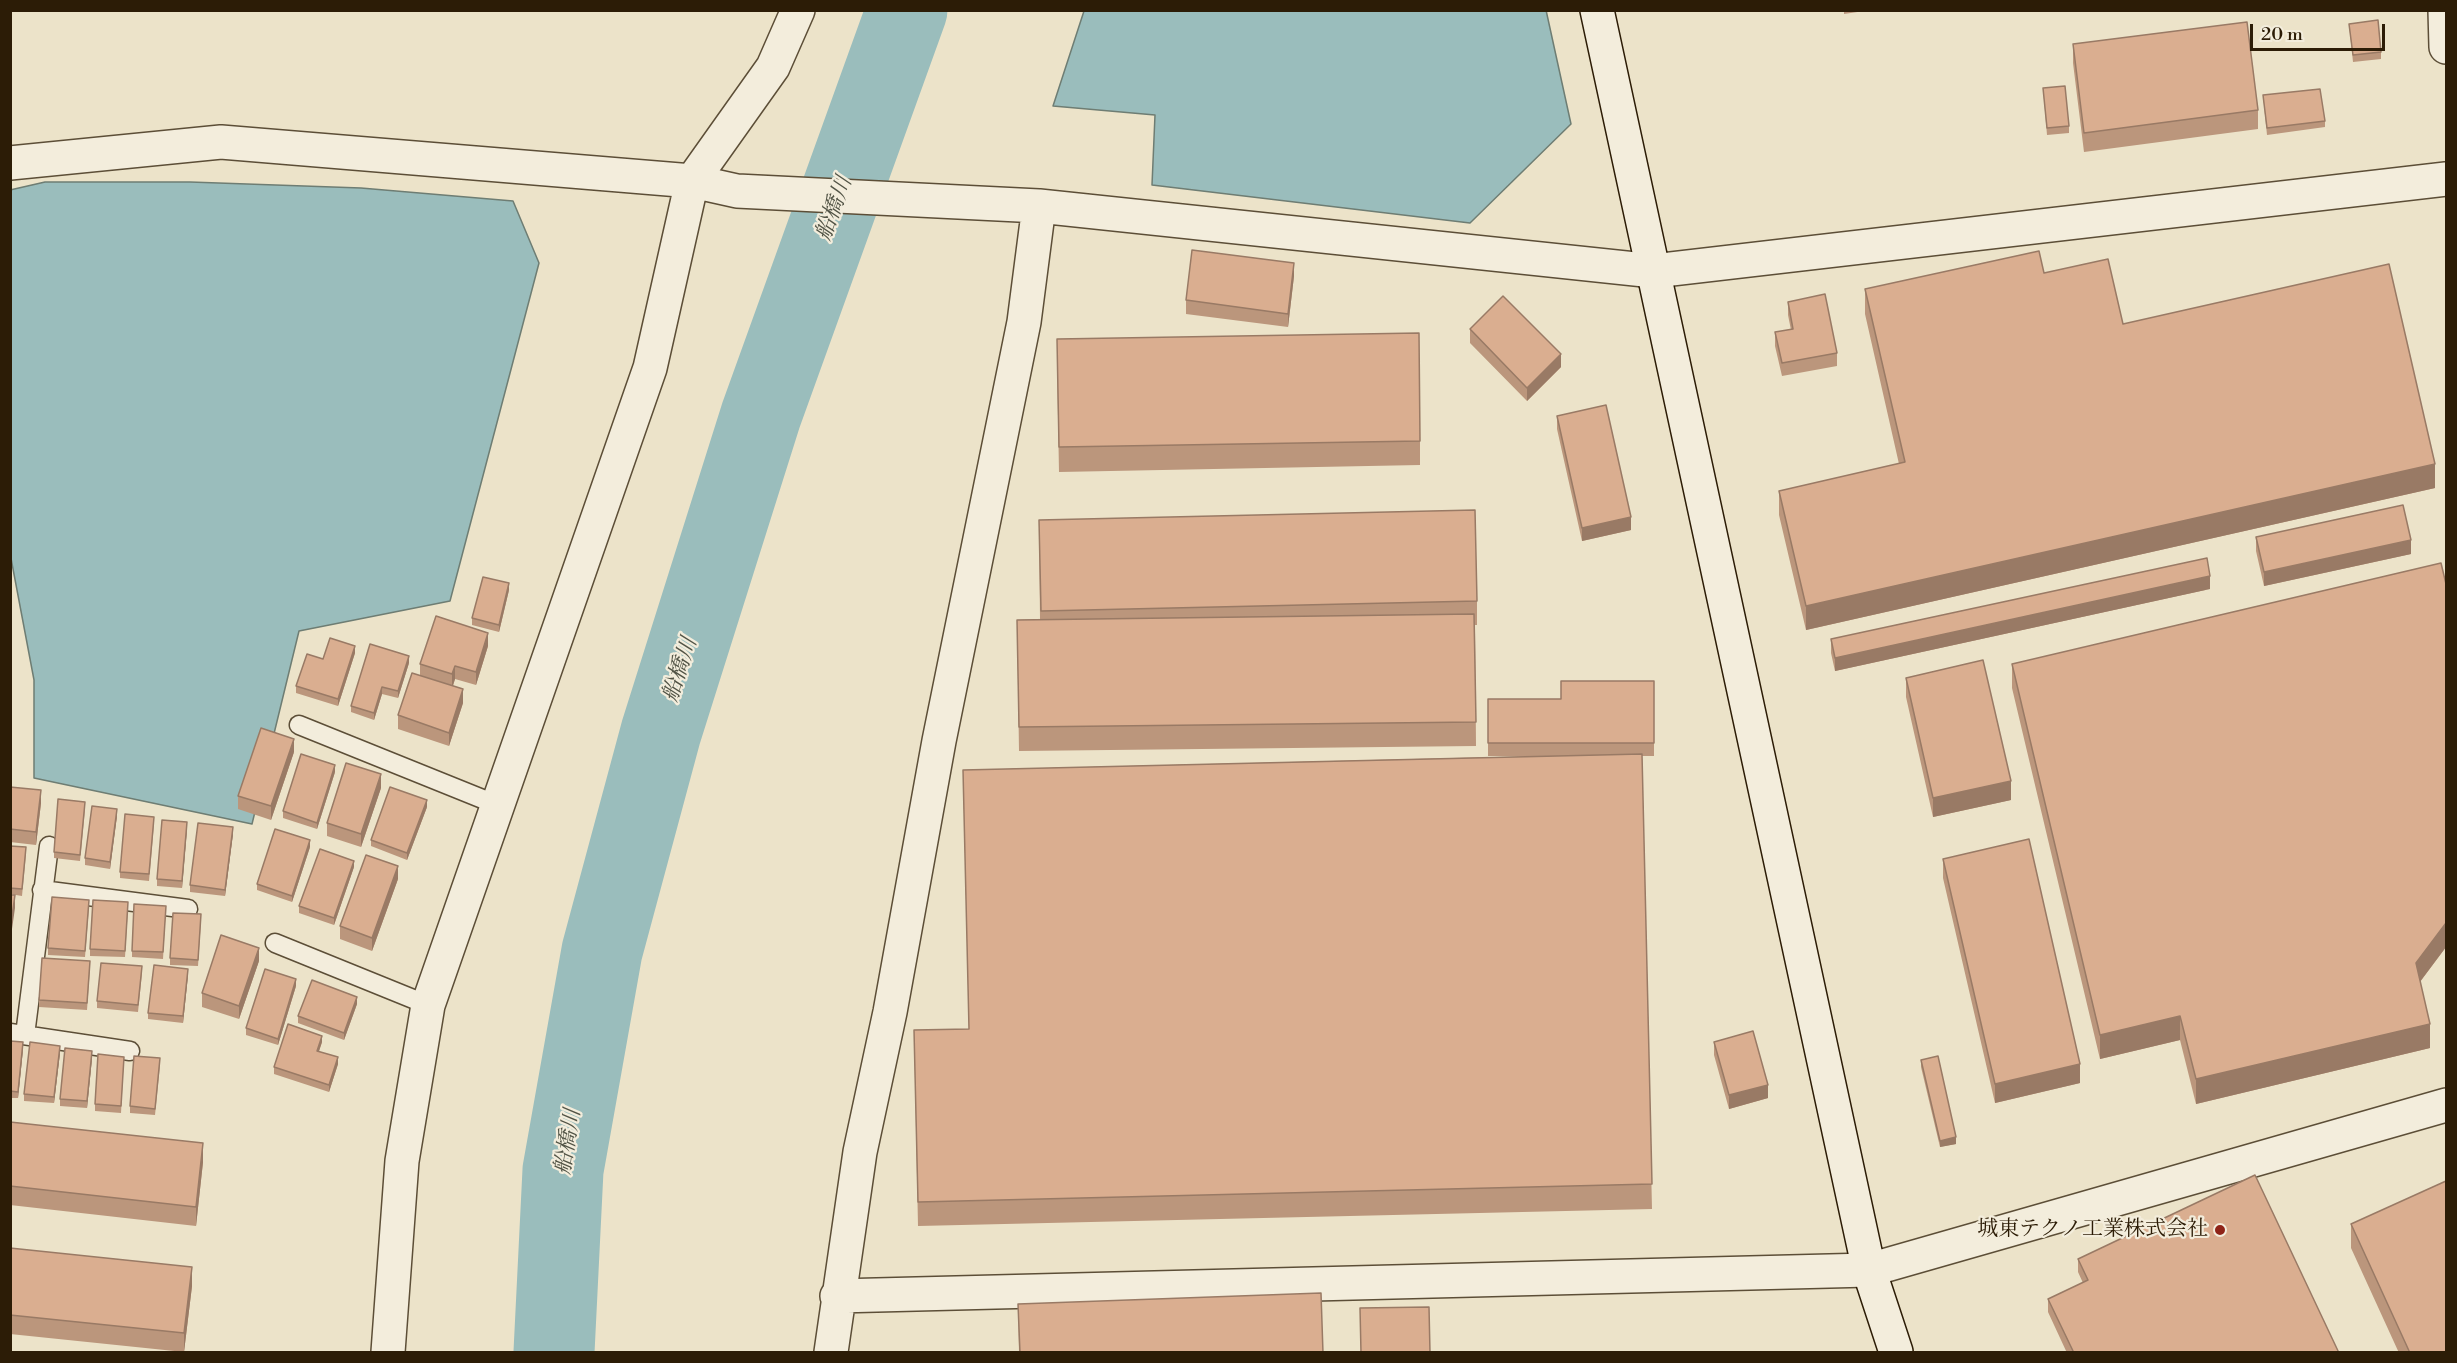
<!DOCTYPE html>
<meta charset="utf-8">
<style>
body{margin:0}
#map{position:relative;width:2457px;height:1363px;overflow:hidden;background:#ece3c9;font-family:"Libre Bodoni",serif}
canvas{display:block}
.frame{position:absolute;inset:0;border:12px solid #2c1c06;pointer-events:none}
.scale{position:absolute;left:2250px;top:24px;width:135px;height:27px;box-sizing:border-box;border:3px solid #2c1c06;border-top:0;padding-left:8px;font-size:18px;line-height:21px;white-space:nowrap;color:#2c1c06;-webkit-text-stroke:4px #f3eddc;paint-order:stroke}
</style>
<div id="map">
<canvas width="2457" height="1363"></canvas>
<div class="frame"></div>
<div class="scale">20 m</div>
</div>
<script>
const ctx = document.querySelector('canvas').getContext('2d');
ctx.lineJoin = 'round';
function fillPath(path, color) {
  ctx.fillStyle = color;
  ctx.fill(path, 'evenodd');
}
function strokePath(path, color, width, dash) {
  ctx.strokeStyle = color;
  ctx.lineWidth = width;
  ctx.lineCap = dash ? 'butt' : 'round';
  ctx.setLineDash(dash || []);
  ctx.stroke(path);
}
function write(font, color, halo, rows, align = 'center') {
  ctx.font = font + ' "Libre Bodoni","Noto Serif JP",serif';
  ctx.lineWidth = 4.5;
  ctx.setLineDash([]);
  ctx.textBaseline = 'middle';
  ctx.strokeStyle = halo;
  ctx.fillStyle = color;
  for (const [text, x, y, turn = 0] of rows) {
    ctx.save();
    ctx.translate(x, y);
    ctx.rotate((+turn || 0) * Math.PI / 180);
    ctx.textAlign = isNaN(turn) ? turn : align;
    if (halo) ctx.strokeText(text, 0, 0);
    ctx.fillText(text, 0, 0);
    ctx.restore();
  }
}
const water = new Path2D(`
 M 1546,10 L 1571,124 L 1470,223 L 1152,185 L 1155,115 L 1053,106 L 1084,11 Z
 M 45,182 L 190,182 L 361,188 L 513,201 L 539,263 L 450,601 L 299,631 L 252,824 L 34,778 L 34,680 L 10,553 L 10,190 Z`);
const river = new Path2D(`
 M 554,1352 L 563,1170 L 602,951 L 661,732 L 761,415 L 907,10`);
const lane = new Path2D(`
 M 299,725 L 500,806
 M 42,890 L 188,909
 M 275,943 L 428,1005
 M 10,1033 L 130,1051
 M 25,1035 L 49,846`);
const street = new Path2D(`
 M 2445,10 L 2446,47
 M 10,163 L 221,142 L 692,181 L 737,191 L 1039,206 L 1654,271 L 2446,179
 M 837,1296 L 1869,1270 L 2446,1105
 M 388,1352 L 402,1161 L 428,1005 L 650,368 L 692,181 L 773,67 L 798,10
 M 831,1352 L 860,1152 L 890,1012 L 939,741 L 1024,322 L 1039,206`);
const secondary = new Path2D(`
 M 1597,10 L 1869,1270 L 1896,1352`);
const wall = new Path2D(`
 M 1844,10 L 1871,10 L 1844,14 Z
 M 2349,24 L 2381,52 L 2381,59 L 2353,62 Z
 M 2073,44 L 2258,110 L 2258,129 L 2084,152 L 2073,63 Z
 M 2043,88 L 2069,126 L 2069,133 L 2047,135 Z
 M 2263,95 L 2325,121 L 2325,127 L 2267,135 Z
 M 2044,273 L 2123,324 L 2435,488 L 1806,630 L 1779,515 L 1779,491 L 1899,464 L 1865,314 L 1865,289 Z
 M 1294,276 L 1288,327 L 1186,314 L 1186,300 Z
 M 1788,302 L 1837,353 L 1837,366 L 1782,376 L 1775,346 L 1775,332 L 1791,330 L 1788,315 Z
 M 1470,329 L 1561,367 L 1527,401 L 1470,343 Z
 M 1057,364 L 1420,441 L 1420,465 L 1059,472 Z
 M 1557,416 L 1631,530 L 1582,541 L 1557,429 Z
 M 1039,520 L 1477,601 L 1477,625 L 1475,625 L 1476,746 L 1019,751 L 1017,620 L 1040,619 Z
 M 2256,537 L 2411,554 L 2264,586 L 2256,551 Z
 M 2446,584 L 2446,947 L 2420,982 L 2430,1048 L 2196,1104 L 2180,1040 L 2100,1059 L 2012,688 L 2012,664 Z
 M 2210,589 L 1835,671 L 1831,653 L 1831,639 Z
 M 509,590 L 499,632 L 472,625 L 472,618 Z
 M 488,646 L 476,685 L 455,679 L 453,686 L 463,703 L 449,746 L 398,729 L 398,715 L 420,676 L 420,664 Z
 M 355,653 L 338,706 L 296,693 L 296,686 L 323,659 Z
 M 409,663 L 398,698 L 382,694 L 374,720 L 351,712 L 351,706 Z
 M 1906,678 L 2011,800 L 1933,817 L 1906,697 Z
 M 1654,681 L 1654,756 L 1642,756 L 1652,1209 L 918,1226 L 914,1030 L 969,1029 L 963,770 L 1535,756 L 1488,756 L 1488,699 L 1561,699 Z
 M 294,752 L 271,820 L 238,809 L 238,796 Z
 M 335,772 L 317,829 L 283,818 L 283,811 Z
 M 10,787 L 41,803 L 36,845 L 10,842 Z
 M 381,788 L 361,847 L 327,836 L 327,823 Z
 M 427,807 L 407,860 L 371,846 L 371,840 Z
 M 85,809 L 80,861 L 54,858 L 54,852 Z
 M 117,816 L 110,869 L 85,865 L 85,858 Z
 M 154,824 L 149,881 L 120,878 L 120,872 Z
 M 187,829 L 182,888 L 157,886 L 157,879 Z
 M 233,834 L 225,896 L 190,892 L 190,885 Z
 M 10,846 L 26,854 L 22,896 L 10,894 Z
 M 310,847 L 292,902 L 257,890 L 257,884 Z
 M 1943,859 L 2080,1083 L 1995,1103 L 1943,878 Z
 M 354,867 L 334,925 L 299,913 L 299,906 Z
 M 398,879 L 372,951 L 340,939 L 340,926 Z
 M 166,906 L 163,959 L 132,957 L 132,951 Z
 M 89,907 L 85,957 L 48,955 L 48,948 Z
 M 128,909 L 125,957 L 90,956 L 90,949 Z
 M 201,921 L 198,966 L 170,965 L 170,958 Z
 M 259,961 L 239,1019 L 202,1007 L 202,993 Z
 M 90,968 L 87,1010 L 39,1007 L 39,1000 Z
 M 142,973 L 138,1012 L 97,1008 L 97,1001 Z
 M 188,975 L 183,1023 L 148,1019 L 148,1013 Z
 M 296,986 L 278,1045 L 246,1035 L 246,1028 Z
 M 357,1004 L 344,1040 L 298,1023 L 298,1016 Z
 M 10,1041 L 23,1049 L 18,1098 L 10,1098 Z
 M 322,1042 L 319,1051 L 338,1064 L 329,1092 L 274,1074 L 274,1067 Z
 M 1714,1042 L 1768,1098 L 1729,1109 L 1714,1055 Z
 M 60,1053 L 54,1103 L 24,1101 L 24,1094 Z
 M 124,1057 L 121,1113 L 95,1111 L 95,1104 Z
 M 92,1058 L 87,1108 L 60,1106 L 60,1099 Z
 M 1921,1060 L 1956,1144 L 1940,1147 L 1921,1067 Z
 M 160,1065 L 155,1115 L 130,1113 L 130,1106 Z
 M 10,1122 L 203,1162 L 196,1226 L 10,1205 Z
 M 2351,1224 L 2446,1353 L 2399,1353 L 2351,1248 Z
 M 10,1248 L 192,1286 L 184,1352 L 10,1334 Z
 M 2078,1259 L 2339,1353 L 2067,1353 L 2048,1312 L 2048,1299 L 2083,1283 L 2078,1272 Z
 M 1018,1304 L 1323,1353 L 1019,1353 Z`);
const shadedWall = new Path2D(`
 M 1294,263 L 1294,276 L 1288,327 L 1288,314 Z
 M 1561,354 L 1561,367 L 1527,401 L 1527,388 Z
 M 2435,464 L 2435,488 L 1806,630 L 1806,606 Z
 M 1631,517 L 1631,530 L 1582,541 L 1582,528 Z
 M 2411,540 L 2411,554 L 2264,586 L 2264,572 Z
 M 2210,576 L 2210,589 L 1835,671 L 1835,658 Z
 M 509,583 L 509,590 L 499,632 L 499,625 Z
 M 488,633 L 488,646 L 476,685 L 476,672 Z
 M 355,646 L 355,653 L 338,706 L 338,699 Z
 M 409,656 L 409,663 L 398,698 L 398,691 Z
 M 455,666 L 455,679 L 452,688 L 452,674 Z
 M 382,687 L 382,694 L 374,720 L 374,713 Z
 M 463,689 L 463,703 L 449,746 L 449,733 Z
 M 294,739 L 294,752 L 271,820 L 271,806 Z
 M 335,765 L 335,772 L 317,829 L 317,823 Z
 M 381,774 L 381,788 L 361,847 L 361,834 Z
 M 2011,781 L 2011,800 L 1933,817 L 1933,798 Z
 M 41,790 L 41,803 L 36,845 L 36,832 Z
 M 427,800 L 427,807 L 407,860 L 407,853 Z
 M 117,809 L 117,816 L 110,869 L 110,862 Z
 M 187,822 L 187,829 L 182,888 L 182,881 Z
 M 233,827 L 233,834 L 225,896 L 225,890 Z
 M 310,840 L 310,847 L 292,902 L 292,896 Z
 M 354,861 L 354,867 L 334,925 L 334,918 Z
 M 398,866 L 398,879 L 372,951 L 372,938 Z
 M 15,895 L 15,908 L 10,943 L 10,930 Z
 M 2446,923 L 2446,947 L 2416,987 L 2416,963 Z
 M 259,948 L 259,961 L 239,1019 L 239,1006 Z
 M 188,969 L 188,975 L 183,1023 L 183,1016 Z
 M 296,979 L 296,986 L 278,1045 L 278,1039 Z
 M 357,997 L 357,1004 L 344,1040 L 344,1033 Z
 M 2180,1016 L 2180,1040 L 2100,1059 L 2100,1035 Z
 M 2430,1024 L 2430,1048 L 2196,1104 L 2196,1079 Z
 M 322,1036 L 322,1042 L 317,1057 L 317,1051 Z
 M 23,1042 L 23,1049 L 18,1098 L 18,1092 Z
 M 60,1046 L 60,1053 L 54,1103 L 54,1097 Z
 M 92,1051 L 92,1058 L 87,1108 L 87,1101 Z
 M 338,1057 L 338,1064 L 329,1092 L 329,1085 Z
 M 2080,1064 L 2080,1083 L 1995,1103 L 1995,1084 Z
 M 1768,1085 L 1768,1098 L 1729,1109 L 1729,1095 Z
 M 1956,1137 L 1956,1144 L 1940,1147 L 1940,1141 Z
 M 203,1143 L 203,1162 L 196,1226 L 196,1207 Z
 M 192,1267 L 192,1286 L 184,1352 L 184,1333 Z`);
const building = new Path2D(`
 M 2378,20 L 2381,52 L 2353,55 L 2349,24 Z
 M 2247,22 L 2258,110 L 2084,133 L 2073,44 Z
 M 2065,86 L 2069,126 L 2047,128 L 2043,88 Z
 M 2320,89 L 2325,121 L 2267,128 L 2263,95 Z
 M 1192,250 L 1294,263 L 1288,314 L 1186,300 Z
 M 2039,251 L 2044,273 L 2108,259 L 2123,324 L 2389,264 L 2435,464 L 1806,606 L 1779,491 L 1905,462 L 1865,289 Z
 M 1825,294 L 1837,353 L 1782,363 L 1775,332 L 1793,329 L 1788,302 Z
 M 1503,296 L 1561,354 L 1527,388 L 1470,329 Z
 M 1419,333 L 1420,441 L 1059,447 L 1057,339 Z
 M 1606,405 L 1631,517 L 1582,528 L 1557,416 Z
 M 2403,505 L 2411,540 L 2264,572 L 2256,537 Z
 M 1475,510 L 1477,601 L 1041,611 L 1039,520 Z
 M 2207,558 L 2210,576 L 1835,658 L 1831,639 Z
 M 2441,563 L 2446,584 L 2446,923 L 2416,963 L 2430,1024 L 2196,1079 L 2180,1016 L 2100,1035 L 2012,664 Z
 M 483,577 L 509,583 L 499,625 L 472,618 Z
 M 1474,614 L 1476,722 L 1019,727 L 1017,620 Z
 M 436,616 L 488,633 L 476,672 L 455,666 L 452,674 L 420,664 Z
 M 330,638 L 355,646 L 338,699 L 296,686 L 307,654 L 323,659 Z
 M 370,644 L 409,656 L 398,691 L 382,687 L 374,713 L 351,706 Z
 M 1983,660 L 2011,781 L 1933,798 L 1906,678 Z
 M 412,673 L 463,689 L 449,733 L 398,715 Z
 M 1561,681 L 1654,681 L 1654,743 L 1488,743 L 1488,699 L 1561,699 Z
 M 261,728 L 294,739 L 271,806 L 238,796 Z
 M 301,754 L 335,765 L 317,823 L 283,811 Z
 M 1642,754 L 1652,1184 L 918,1202 L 914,1030 L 969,1029 L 963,770 Z
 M 346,763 L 381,774 L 361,834 L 327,823 Z
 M 10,787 L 41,790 L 36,832 L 10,829 Z
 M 390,787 L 427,800 L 407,853 L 371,840 Z
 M 58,799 L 85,802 L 80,855 L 54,852 Z
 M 92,806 L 117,809 L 110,862 L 85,858 Z
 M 125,814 L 154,817 L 149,874 L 120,872 Z
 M 162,820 L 187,822 L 182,881 L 157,879 Z
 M 198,823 L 233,827 L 225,890 L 190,885 Z
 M 275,829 L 310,840 L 292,896 L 257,884 Z
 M 2029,839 L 2080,1064 L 1995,1084 L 1943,859 Z
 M 10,846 L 26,847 L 22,889 L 10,888 Z
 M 320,849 L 354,861 L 334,918 L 299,906 Z
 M 366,855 L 398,866 L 372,938 L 340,926 Z
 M 10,895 L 15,895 L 10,930 Z
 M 52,897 L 89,900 L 85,951 L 48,948 Z
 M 93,900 L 128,902 L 125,951 L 90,949 Z
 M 134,904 L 166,906 L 163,952 L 132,951 Z
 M 173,913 L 201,914 L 198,960 L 170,958 Z
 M 221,935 L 259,948 L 239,1006 L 202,993 Z
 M 42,958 L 90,961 L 87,1003 L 39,1000 Z
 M 101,963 L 142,966 L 138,1005 L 97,1001 Z
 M 154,965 L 188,969 L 183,1016 L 148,1013 Z
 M 265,969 L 296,979 L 278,1039 L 246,1028 Z
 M 312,980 L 357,997 L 344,1033 L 298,1016 Z
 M 288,1024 L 322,1036 L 317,1051 L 338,1057 L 329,1085 L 274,1067 Z
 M 1753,1031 L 1768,1085 L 1729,1095 L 1714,1042 Z
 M 10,1041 L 23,1042 L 18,1092 L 10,1091 Z
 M 30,1042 L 60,1046 L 54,1097 L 24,1094 Z
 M 65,1048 L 92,1051 L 87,1101 L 60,1099 Z
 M 98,1054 L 124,1057 L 121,1106 L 95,1104 Z
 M 134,1056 L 160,1058 L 155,1109 L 130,1106 Z
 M 1938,1056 L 1956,1137 L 1940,1141 L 1921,1060 Z
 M 10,1122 L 203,1143 L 196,1207 L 10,1186 Z
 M 2255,1175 L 2339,1353 L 2074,1353 L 2048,1299 L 2088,1280 L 2078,1259 Z
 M 2446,1181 L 2446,1353 L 2410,1353 L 2351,1224 Z
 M 10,1248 L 192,1267 L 184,1333 L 10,1315 Z
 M 1321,1293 L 1323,1353 L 1020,1353 L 1018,1304 Z
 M 1429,1307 L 1430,1353 L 1361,1353 L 1360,1308 Z`);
const markers = [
 [2220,1230,6,"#8f2418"]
];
const poiNames = [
 ["城東テクノ工業株式会社",2208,1230]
];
const waterNames = [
 ["船橋川",835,209,-70],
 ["船橋川",681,670,-72],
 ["船橋川",569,1142,-81]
];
fillPath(water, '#9abdbc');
strokePath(water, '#6e7d73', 1.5);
strokePath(river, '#9abdbc', 81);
strokePath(lane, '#5c4e37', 21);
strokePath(street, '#5c4e37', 36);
strokePath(secondary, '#2c1c06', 36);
strokePath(lane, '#f3eddc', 18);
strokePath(street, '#f3eddc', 33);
strokePath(secondary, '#f3eddc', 33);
fillPath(wall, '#bb967c');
fillPath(shadedWall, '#997a65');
fillPath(building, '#daae90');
strokePath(building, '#997a65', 1.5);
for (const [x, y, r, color] of markers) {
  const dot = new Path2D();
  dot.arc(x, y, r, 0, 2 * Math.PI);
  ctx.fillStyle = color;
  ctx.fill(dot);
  strokePath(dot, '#f3eddc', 2);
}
write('21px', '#2c1c06', '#f3eddc', poiNames, 'right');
write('italic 22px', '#525446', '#f3eddc', waterNames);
</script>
